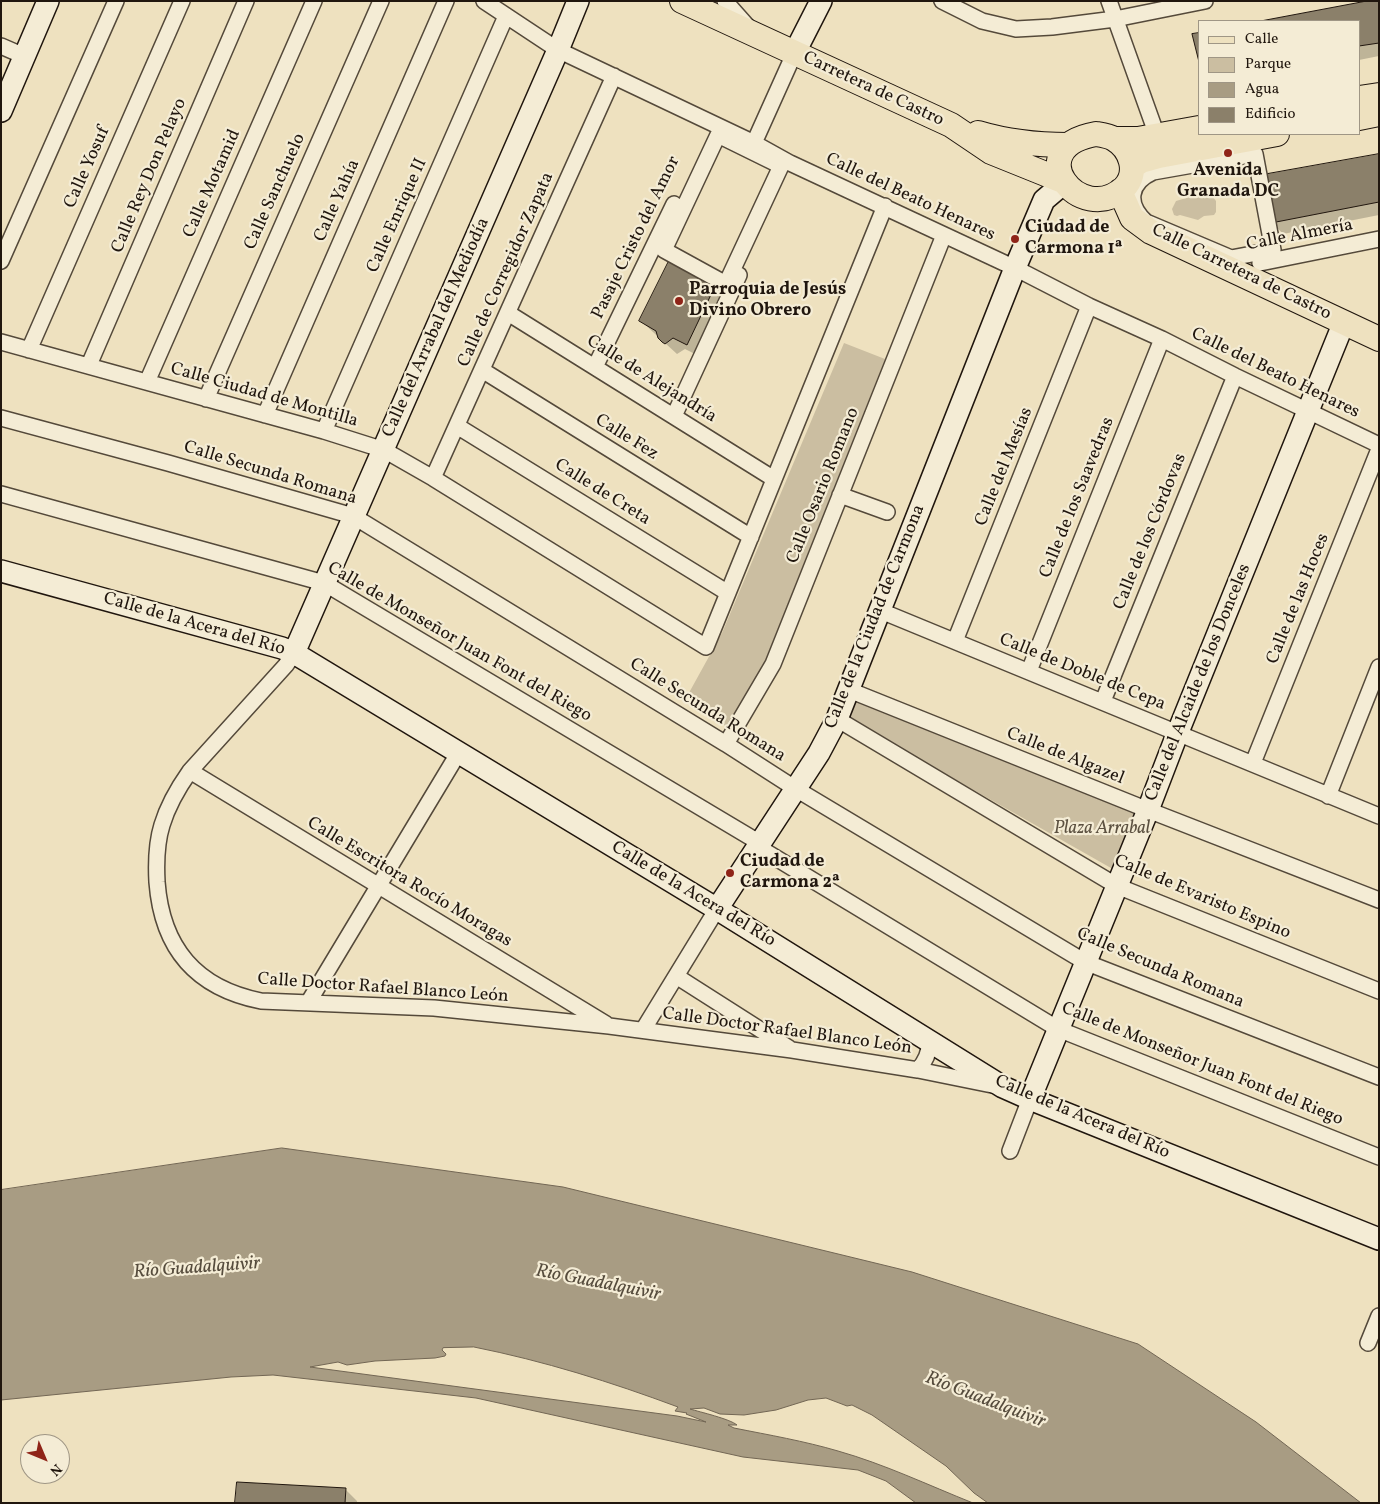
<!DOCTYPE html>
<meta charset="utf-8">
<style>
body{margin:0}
#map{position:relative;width:1380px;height:1504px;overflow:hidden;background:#eee1bf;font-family:Vollkorn,serif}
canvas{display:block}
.frame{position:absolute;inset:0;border:2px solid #20160e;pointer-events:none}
.legend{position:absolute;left:1198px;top:20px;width:162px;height:115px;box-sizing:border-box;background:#f4ecd5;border:1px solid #9f9685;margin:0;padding:6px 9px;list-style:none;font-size:15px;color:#20160e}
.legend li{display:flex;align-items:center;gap:10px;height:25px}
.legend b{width:25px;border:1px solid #9f9685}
.north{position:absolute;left:20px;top:1434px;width:50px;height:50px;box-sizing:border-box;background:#f4ecd5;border:1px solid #9f9685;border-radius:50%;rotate:135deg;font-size:14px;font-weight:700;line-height:20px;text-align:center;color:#20160e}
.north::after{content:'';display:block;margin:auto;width:18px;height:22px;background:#8f2418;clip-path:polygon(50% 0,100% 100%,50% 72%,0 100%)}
</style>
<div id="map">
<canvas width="1380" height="1504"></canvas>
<div class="frame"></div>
<ul class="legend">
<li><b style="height:6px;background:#eee1bf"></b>Calle</li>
<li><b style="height:14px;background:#cbbea1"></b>Parque</li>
<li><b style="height:14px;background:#a89c83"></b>Agua</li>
<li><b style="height:14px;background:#8b806a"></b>Edificio</li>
</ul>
<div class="north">N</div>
</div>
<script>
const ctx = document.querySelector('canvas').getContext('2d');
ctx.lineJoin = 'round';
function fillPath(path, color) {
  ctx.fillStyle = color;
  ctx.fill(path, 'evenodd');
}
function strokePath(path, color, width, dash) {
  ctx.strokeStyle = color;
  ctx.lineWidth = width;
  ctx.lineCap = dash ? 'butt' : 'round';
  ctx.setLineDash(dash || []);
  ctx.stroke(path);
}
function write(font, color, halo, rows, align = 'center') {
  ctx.font = font + ' Vollkorn,serif';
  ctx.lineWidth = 4.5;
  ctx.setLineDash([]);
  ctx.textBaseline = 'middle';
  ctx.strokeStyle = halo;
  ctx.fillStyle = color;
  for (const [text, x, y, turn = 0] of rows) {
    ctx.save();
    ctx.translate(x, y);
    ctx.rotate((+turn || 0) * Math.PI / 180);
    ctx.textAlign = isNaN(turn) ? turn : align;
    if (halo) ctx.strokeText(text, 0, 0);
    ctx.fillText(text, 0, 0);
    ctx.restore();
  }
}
const green = new Path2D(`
 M 1193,196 L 1213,197 L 1216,201 L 1216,212 L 1214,215 L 1204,216 L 1198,220 L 1180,215 L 1177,216 L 1174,215 L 1172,209 L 1176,201 Z
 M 844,343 L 885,359 L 765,661 L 727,727 L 685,700 L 722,633 Z
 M 858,693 L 1140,816 L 1118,872 L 845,717 Z`);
const water = new Path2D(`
 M 282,1148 L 563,1187 L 912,1272 L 1138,1344 L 1256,1422 L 1361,1503 L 988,1503 L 974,1493 L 946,1466 L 872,1415 L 852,1405 L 847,1406 L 826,1398 L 808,1400 L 776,1410 L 744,1415 L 720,1414 L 704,1408 L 690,1409 C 700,1412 730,1419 737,1425 L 728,1425 L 734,1428 C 769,1435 804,1441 838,1451 C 884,1464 928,1485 973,1503 L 916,1503 L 886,1481 L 858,1470 L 743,1457 L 476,1398 L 273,1375 L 231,1377 L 1,1400 L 1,1190 ZM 474,1347 C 544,1361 611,1382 678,1407 L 675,1411 L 687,1413 L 686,1414 L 706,1422 L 677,1416 L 310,1367 L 338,1362 L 347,1365 L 375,1361 L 435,1358 L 445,1356 L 446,1354 L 442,1350 L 443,1348 Z`);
const shadow = new Path2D(`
 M 1374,1 L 1379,1 L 1379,56 L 1359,60 L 1359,21 L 1268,21 Z
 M 1379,155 L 1379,215 L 1283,234 L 1272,222 Z
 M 673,257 L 729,293 L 699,356 L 685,349 L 677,354 L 641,321 Z
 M 345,1489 L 357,1501 L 357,1503 L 236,1503 Z`);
const building = new Path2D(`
 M 1367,1 L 1379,1 L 1379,43 L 1359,46 L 1359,21 L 1261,21 Z
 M 1199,33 L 1199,62 L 1192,34 Z
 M 1379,154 L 1379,202 L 1271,223 L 1262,175 Z
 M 672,255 L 718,280 L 687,345 L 673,338 L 665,344 L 662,342 L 658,338 L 656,331 L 639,321 Z
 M 237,1482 L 346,1488 L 345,1503 L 235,1503 Z`);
const street = new Path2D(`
 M 484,1 L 558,50 L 754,143 L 790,163 L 1015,268 L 1089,306 L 1162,339 L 1235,376 L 1379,445
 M 725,1 L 749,28
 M 942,1 L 982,21 L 1016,29 L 1052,27 L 1115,19 L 1205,1
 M 1109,1 L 1154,127
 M 1,46 L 24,56
 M 718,135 L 781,166 L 726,284 L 664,250 Z
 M 754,143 L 794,54
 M 1255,154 L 1273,250 L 1231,258 L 1146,222 C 1126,204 1129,183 1153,172 Z
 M 1,261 L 116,1
 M 1260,263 L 1379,239
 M 508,313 L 774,479
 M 1,342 L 324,431 L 384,450 L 433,478 L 706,647 L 885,206
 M 29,350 L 182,1
 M 89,365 L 246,1
 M 595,367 L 674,204
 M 482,370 L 751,537
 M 147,382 L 314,1
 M 206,399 L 381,1
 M 265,415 L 446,1
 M 674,416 L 739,275
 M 1,418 L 168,463 L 353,516 L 726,744 L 796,789 L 1085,962 L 1379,1077
 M 457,426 L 728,593
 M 324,431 L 506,16
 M 433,478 L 614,76
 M 1,494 L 324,583 L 760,843
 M 840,495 L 887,512
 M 881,611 L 1379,816
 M 955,641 L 1089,306
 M 294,653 L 286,665 L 190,771 C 178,788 168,805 162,825 C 156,844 156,863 157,882 C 162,948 196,988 261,1001 L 434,1008 L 609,1026 L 792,1050 L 918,1070 L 992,1085
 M 1029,671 L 1162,339
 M 849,690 L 1148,810 L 1379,900
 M 1103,701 L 1235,376
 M 837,719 L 1117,886 L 1379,991
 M 726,744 L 773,664 L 944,235
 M 1253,763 L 1379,449
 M 190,771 L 606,1024
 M 1328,796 L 1379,667
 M 758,847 L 1058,1029 L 1379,1157
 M 676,976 L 789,1048
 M 308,1003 L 459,752
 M 643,1030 L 717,909
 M 918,1070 C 926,1061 929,1053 930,1041
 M 1010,1151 L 1030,1099
 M 1368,1343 L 1379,1316`);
const secondary = new Path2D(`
 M 794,54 L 821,1
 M 1,111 L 48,1
 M 1,571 L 282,648 L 294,653 L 717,909 L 1003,1087 L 1030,1099 L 1379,1239
 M 294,653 L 558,50 L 578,1
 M 717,909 L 819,753 L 837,719 L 1015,268 L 1044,200 L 1064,183
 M 1030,1099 L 1148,810 L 1178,732 L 1344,322`);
const primary = new Path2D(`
 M 682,1 L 951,125 L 991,152 L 1063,181
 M 1359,98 L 1379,95
 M 1359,118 L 1379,114
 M 978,133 C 1008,142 1037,145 1068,145
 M 1096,134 C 1102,135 1109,136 1114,139 C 1131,149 1139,173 1124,188 C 1080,228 1018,148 1096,134 Z
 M 1114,139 L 1138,139 L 1199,128
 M 1133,166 L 1141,161 L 1159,156 L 1277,134
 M 1120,191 L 1132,218 L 1151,232 L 1379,339`);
const markers = [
 [1228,153,5,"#8f2418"],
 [1015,239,5,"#8f2418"],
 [679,301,5,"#8f2418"],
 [730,873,5,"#8f2418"]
];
const streetNames = [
 ["Carretera de Castro",873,90,25],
 ["Calle Yosuf",88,168,-66],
 ["Calle Rey Don Pelayo",150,176,-67],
 ["Calle Motamid",213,184,-66],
 ["Calle Sanchuelo",276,192,-66],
 ["Calle del Beato Henares",910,198,25],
 ["Calle Yahía",338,201,-66],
 ["Calle Enrique II",398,216,-66],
 ["Calle Almería",1300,236,-11],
 ["Pasaje Cristo del Amor",637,238,-64],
 ["Calle de Corregidor Zapata",507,270,-66],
 ["Calle Carretera de Castro",1241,273,26],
 ["Calle del Arrabal del Mediodía",437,328,-66],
 ["Calle del Beato Henares",1275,374,26],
 ["Calle de Alejandría",651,380,32],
 ["Calle Ciudad de Montilla",264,396,16],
 ["Calle Fez",626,438,32],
 ["Calle del Mesías",1005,467,-68],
 ["Calle Secunda Romana",270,474,17],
 ["Calle Osario Romano",824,486,-68],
 ["Calle de Creta",602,493,32],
 ["Calle de los Saavedras",1078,498,-68],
 ["Calle de los Córdovas",1151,532,-68],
 ["Calle de las Hoces",1299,599,-68],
 ["Calle de la Ciudad de Carmona",876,617,-68],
 ["Calle de la Acera del Río",194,625,16],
 ["Calle de Monseñor Juan Font del Riego",459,643,30],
 ["Calle de Doble de Cepa",1082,673,22],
 ["Calle del Alcaide de los Donceles",1199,683,-68],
 ["Calle Secunda Romana",707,711,32],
 ["Calle de Algazel",1065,757,22],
 ["Calle Escritora Rocío Moragas",409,883,31],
 ["Calle de la Acera del Río",693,895,31],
 ["Calle de Evaristo Espino",1202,898,23],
 ["Calle Secunda Romana",1160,969,23],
 ["Calle Doctor Rafael Blanco León",383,989,4],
 ["Calle Doctor Rafael Blanco León",787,1032,8],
 ["Calle de Monseñor Juan Font del Riego",1202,1065,22],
 ["Calle de la Acera del Río",1082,1118,23]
];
const poiNames = [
 ["Avenida",1228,172,"center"],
 ["Granada DC",1228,193,"center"],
 ["Ciudad de",1025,229],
 ["Carmona 1ª",1025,250],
 ["Parroquia de Jesús",689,291],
 ["Divino Obrero",689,312],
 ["Ciudad de",740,863],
 ["Carmona 2ª",740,884]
];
const parkNames = [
 ["Plaza Arrabal",1102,830]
];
const waterNames = [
 ["Río Guadalquivir",197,1269,-4],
 ["Río Guadalquivir",598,1284,11],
 ["Río Guadalquivir",985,1401,21]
];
fillPath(green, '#cbbea1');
fillPath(water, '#a89c83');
strokePath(water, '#726654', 1);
fillPath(shadow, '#0003');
fillPath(building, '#8b806a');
strokePath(building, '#20160e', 1);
strokePath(street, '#54493a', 18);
strokePath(secondary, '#20160e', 24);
strokePath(primary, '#20160e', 26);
strokePath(street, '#f4ecd5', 15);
strokePath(secondary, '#f4ecd5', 21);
strokePath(primary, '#eee1bf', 24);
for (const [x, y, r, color] of markers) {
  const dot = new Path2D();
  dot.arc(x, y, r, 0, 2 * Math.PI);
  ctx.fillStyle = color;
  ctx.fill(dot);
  strokePath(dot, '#f4ecd5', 2);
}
write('18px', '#20160e', '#f4ecd5', streetNames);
write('bold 18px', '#20160e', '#f4ecd5', poiNames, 'left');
write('italic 18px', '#5c5141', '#f4ecd5', parkNames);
write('italic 19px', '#564c3d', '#f4ecd5', waterNames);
</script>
